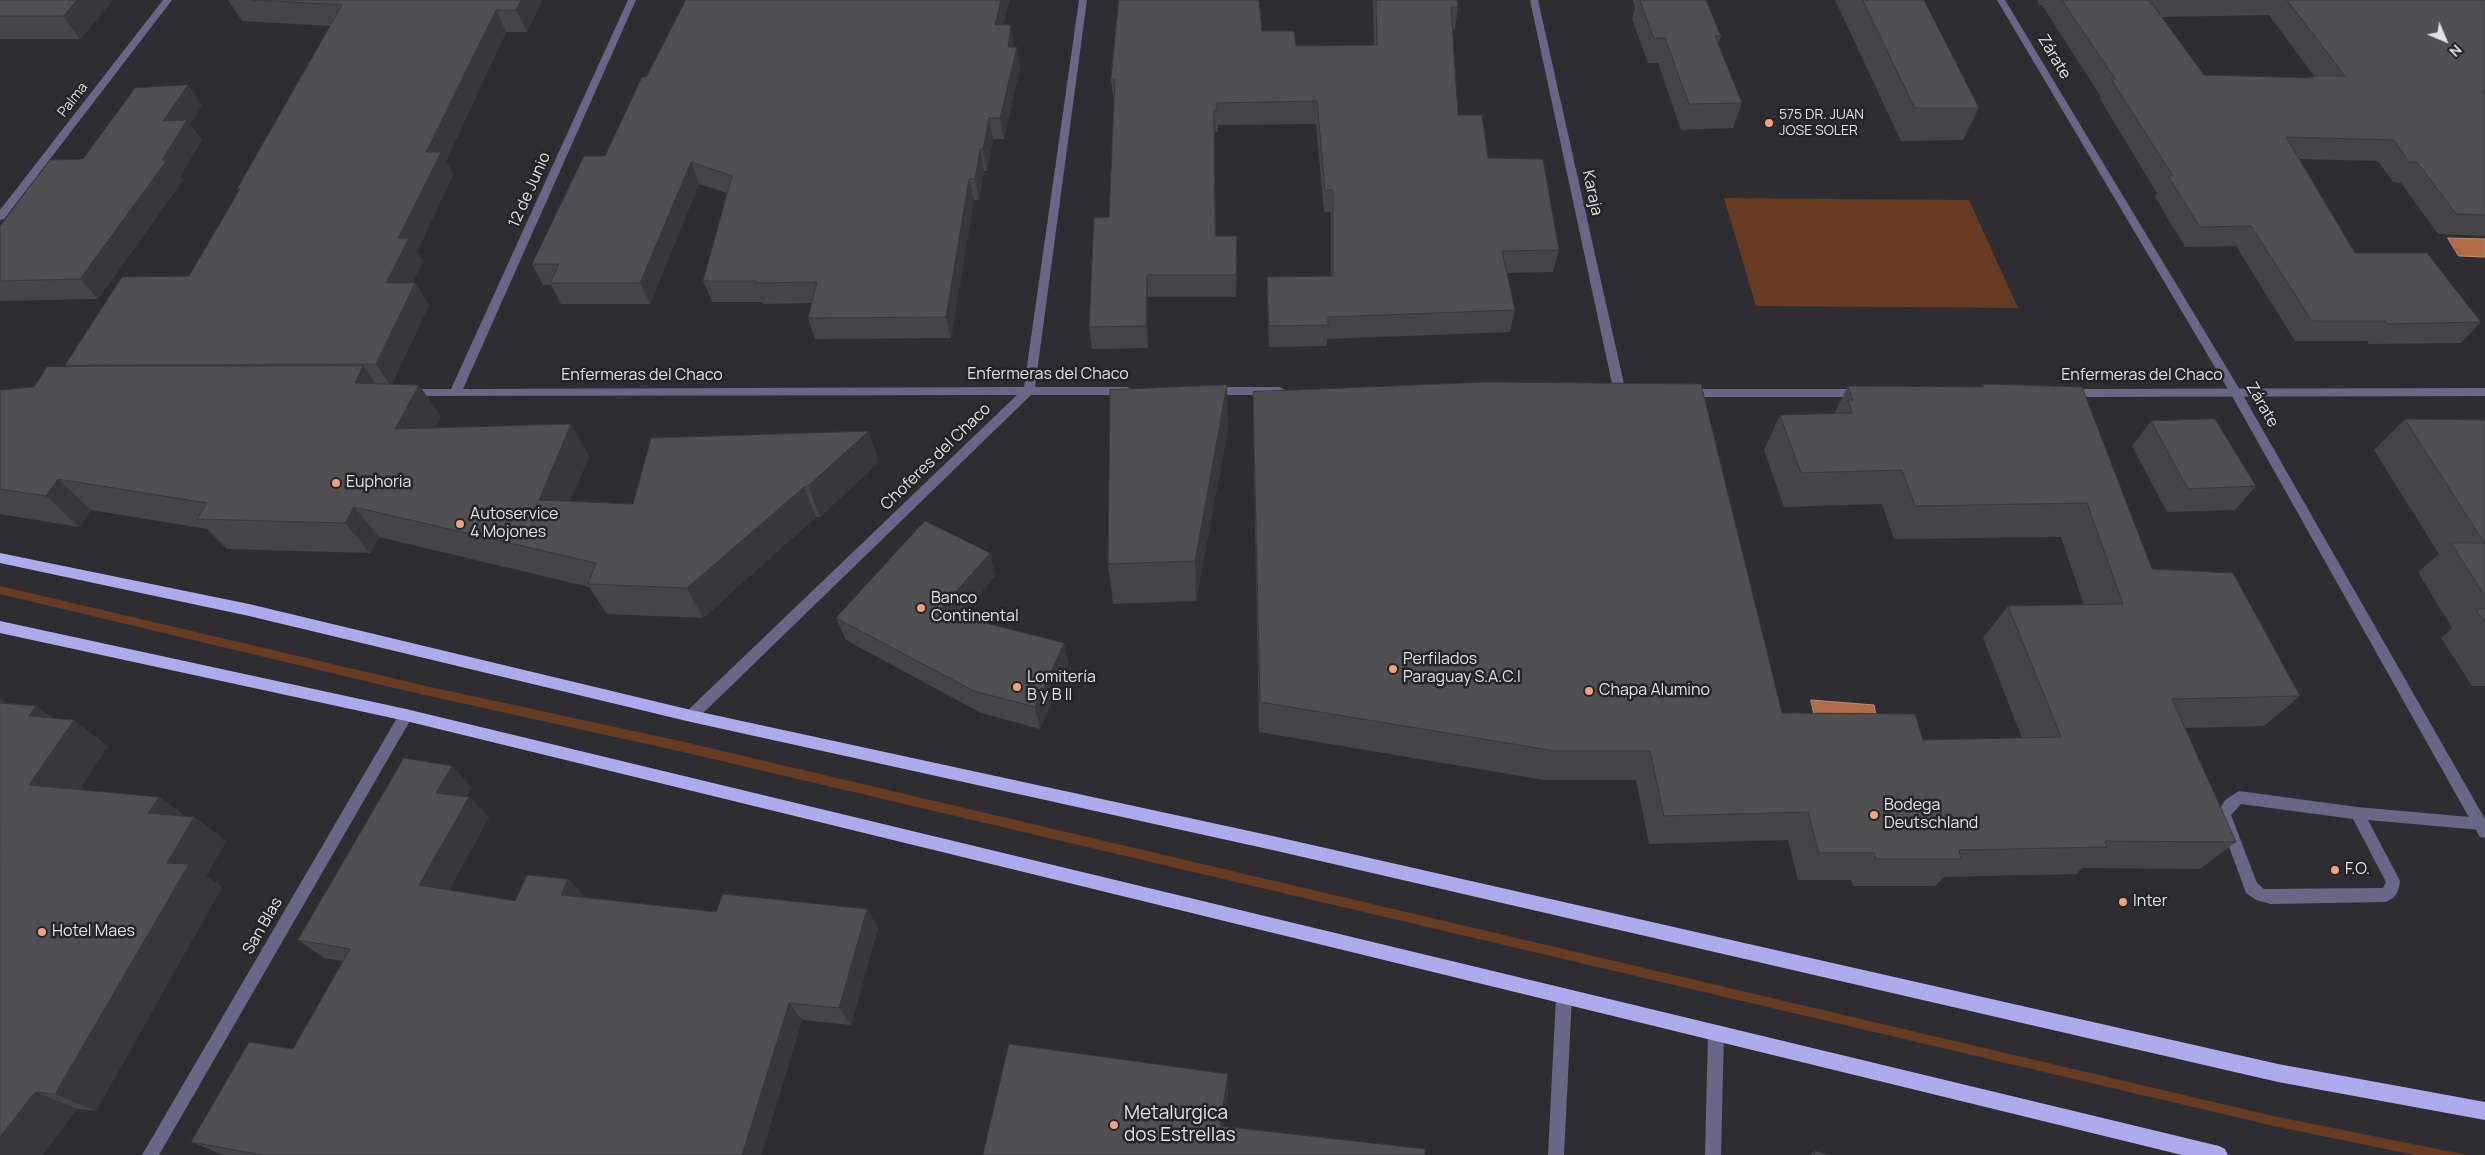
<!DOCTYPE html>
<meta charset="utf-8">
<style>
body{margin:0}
#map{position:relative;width:2485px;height:1155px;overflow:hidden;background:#2e2e32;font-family:Manrope,sans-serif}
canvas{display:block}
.north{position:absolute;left:2420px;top:15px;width:50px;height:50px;-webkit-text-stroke:4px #252528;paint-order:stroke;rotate:135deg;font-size:14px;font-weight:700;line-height:20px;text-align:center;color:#e2e2e4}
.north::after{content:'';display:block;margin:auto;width:18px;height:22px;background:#e2e2e4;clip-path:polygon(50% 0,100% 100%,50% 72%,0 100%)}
</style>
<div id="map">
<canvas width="2485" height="1155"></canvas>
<div class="north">N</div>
</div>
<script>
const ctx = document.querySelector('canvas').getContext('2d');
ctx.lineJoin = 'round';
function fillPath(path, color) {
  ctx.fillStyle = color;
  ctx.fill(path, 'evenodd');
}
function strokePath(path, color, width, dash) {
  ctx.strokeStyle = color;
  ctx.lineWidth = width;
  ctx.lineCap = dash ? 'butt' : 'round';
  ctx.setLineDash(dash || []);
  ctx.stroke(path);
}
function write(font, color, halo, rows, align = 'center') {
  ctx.font = font + ' Manrope,sans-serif';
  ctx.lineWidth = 5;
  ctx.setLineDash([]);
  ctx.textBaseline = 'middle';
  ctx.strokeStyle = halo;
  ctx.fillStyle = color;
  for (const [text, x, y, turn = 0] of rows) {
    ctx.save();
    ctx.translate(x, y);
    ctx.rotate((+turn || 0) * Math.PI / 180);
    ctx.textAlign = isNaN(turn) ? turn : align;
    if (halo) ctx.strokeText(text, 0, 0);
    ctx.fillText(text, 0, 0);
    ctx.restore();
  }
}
const green = new Path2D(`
 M 1724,198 L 1969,200 L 2018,308 L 1756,306 Z
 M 0,586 L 426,686 L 684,742 L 2273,1116 L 2467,1155 L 2415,1155 L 2274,1126 L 679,751 L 420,694 L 0,594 Z`);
const water = new Path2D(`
 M 2448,238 L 2485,239 L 2485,257 L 2459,256 Z
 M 1811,700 L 1874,705 L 1878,727 L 1817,726 Z`);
const service = new Path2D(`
 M 2239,791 L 2357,807 L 2481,818 L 2485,819 L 2485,829 L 2481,830 L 2368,820 L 2400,881 C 2399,891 2396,898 2386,902 L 2271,904 L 2256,900 L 2246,893 L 2217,814 L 2225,800 ZM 2241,804 L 2353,819 L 2386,882 L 2383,888 L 2264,889 L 2257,883 L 2231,815 Z
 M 1564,988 L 1569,991 L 1572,996 L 1564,1155 L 1548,1155 L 1556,996 L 1559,991 Z
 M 1716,1025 L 1721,1028 L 1724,1033 L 1721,1155 L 1705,1155 L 1708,1033 L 1711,1028 Z`);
const minor = new Path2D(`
 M 628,0 L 636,0 L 463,389 L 1024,387 L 1079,0 L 1087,0 L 1035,387 L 1128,387 L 1134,391 L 1128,395 L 1031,395 L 696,720 L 691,722 L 686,720 L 684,716 L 686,712 L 1017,395 L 404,396 L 402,393 L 408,389 L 451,389 Z
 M 1530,0 L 1538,0 L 1626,393 L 1620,397 L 1614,393 Z
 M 1210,387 L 1280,387 L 1286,391 L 1280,395 L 1210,395 L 1204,391 Z
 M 2485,388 L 2485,396 L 2068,397 L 2062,393 L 2068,389 Z
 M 1688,389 L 1863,389 L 1869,393 L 1863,397 L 1688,397 L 1682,393 Z
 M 406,709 L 411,711 L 413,715 L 411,719 L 159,1155 L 142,1155 L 401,711 Z`);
const tertiary = new Path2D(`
 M 163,0 L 172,0 L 4,219 L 0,220 L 0,210 Z
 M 1997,0 L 2005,0 L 2240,390 L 2485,819 L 2485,838 L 2480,837 L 2232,396 Z`);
const trunk = new Path2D(`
 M 0,553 L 249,604 L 691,710 L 1277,837 L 2278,1064 L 2485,1102 L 2485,1120 L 2278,1082 L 1277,851 L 691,722 L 249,616 L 0,563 Z
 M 0,621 L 406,709 L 2219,1146 L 2225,1149 L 2228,1155 L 2182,1155 L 406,721 L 0,633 Z`);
const wall = new Path2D(`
 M 0,0 L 113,0 L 80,39 L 0,39 Z
 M 228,0 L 542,0 L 527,32 L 506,32 L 446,161 L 453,175 L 417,251 L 423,261 L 412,283 L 415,283 L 429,305 L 392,384 L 441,416 L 435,428 L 571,424 L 589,456 L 570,501 L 633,504 L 879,462 L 820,517 L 816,517 L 703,618 L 607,614 L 589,587 L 379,537 L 370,553 L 227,549 L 207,529 L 91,510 L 79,527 L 0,514 L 0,390 L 34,387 L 67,367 L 65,365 L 189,276 L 239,191 L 237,189 L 330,26 L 242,21 Z
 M 1373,0 L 1457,0 L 1458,7 L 1455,29 L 1452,29 L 1458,115 L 1488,158 L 1559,250 L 1553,272 L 1507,273 L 1515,310 L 1510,332 L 1327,339 L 1327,346 L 1269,347 L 1267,299 L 1267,277 L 1331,276 L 1331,212 L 1324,212 L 1316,124 L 1218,125 L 1218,132 L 1214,132 L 1216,236 L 1237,258 L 1236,297 L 1148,297 L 1148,348 L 1092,349 L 1089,327 L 1109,217 L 1114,103 L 1111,80 L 1262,31 L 1296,46 L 1374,45 Z
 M 1633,0 L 1706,0 L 1721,36 L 1718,44 L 1742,103 L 1733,128 L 1681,130 L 1658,63 L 1648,63 L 1632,19 L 1635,7 Z
 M 1835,0 L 1924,0 L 1979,108 L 1963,140 L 1901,141 Z
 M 2037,0 L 2485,0 L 2485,236 L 2438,234 L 2401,183 L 2393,182 L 2378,161 L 2298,159 L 2355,253 L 2481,322 L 2461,343 L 2369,344 L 2367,341 L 2295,341 L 2236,246 L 2185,247 L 2155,197 L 2157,193 L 2100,99 L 2101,97 L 2042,5 L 2039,5 ZM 2269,15 L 2314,76 L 2311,76 L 2309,78 L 2204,75 L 2162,17 Z
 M 1004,25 L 1014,47 L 1017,47 L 1020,68 L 1004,139 L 993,139 L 987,171 L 984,171 L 979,200 L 974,200 L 951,338 L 815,339 L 808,318 L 812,303 L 763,304 L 763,302 L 712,302 L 703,281 L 727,193 L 699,184 L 650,304 L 561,304 L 551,285 L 543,285 L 532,264 L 605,156 L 646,77 Z
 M 188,85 L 202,105 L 190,124 L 202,140 L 180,176 L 183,180 L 98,299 L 0,301 L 0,226 L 83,159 Z
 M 1983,384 L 2152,569 L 2300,696 L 2264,726 L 2185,728 L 2236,842 L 2200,869 L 2082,868 L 2076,874 L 1944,877 L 1935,886 L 1853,886 L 1851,880 L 1798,880 L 1788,840 L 1649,844 L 1636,780 L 1544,780 L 1259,732 L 1253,427 L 1253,392 L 1782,713 L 1923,740 L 2022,738 L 1983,638 L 2008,606 L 2084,605 L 2061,537 L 1894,539 L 1882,504 L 1784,507 L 1764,450 L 1780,415 L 1834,414 L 1848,386 L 1981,387 Z
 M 2405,419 L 2485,420 L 2485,686 L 2472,686 L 2441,638 L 2452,628 L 2418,572 L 2439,554 L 2374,450 Z
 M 2151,421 L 2256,486 L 2235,510 L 2167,512 L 2132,446 Z
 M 1228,428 L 1196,601 L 1113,604 L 1108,564 Z
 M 990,553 L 995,576 L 960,617 L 1064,643 L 1068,665 L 1040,729 L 981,713 L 846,640 L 836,618 Z
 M 7,703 L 36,706 L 53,719 L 108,746 L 79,790 L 159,797 L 187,817 L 194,817 L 226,841 L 206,876 L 222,887 L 96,1111 L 77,1109 L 0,1155 Z
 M 472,787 L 466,797 L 489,817 L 449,890 L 515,901 L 568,879 L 585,897 L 716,912 L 867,909 L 878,928 L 851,1025 L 802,1020 L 761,1155 L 223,1155 L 191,1142 L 293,1049 L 343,961 L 324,958 L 298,940 Z
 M 1815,1151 L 1830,1155 L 1810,1155 Z`);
const shadedWall = new Path2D(`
 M 77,0 L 113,0 L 80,39 L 63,16 Z
 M 521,0 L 542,0 L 527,32 L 516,10 Z
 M 1001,0 L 1010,0 L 998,47 L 995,25 Z
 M 496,10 L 506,32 L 446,161 L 453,175 L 417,251 L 423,261 L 401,306 L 386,283 L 398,238 L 426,152 Z
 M 1011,25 L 1014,46 L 1011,68 L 1008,47 Z
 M 1017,47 L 1020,68 L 1004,139 L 1000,118 Z
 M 188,85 L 202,105 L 190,124 L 202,140 L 180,176 L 183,180 L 98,299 L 80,279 L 162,160 L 163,121 Z
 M 989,118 L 993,139 L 987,171 L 983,149 Z
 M 980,149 L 984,171 L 979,200 L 975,179 Z
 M 691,162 L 699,184 L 650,304 L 640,283 Z
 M 969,179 L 974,200 L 951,338 L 946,317 Z
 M 1237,236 L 1237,258 L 1236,297 L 1236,275 Z
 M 1147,275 L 1148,297 L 1148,348 L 1146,326 Z
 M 415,283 L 429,305 L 391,386 L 376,364 Z
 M 363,366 L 386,398 L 355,383 Z
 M 419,385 L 441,416 L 418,460 L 395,429 Z
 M 1227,385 L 1228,428 L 1196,601 L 1195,561 Z
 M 571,424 L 589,456 L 558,530 L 539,500 Z
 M 869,431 L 879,462 L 820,517 L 808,486 Z
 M 58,479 L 91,510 L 79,527 L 46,496 Z
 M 804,487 L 816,517 L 703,618 L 687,588 Z
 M 354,507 L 379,537 L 370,553 L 345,523 Z
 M 990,553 L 995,576 L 946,633 L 939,611 Z
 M 1064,643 L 1068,665 L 1040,729 L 1035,707 Z
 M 0,698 L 21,713 L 0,718 Z
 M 36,706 L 68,729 L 74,720 L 108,746 L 66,810 L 29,785 L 29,716 Z
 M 452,766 L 472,787 L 457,813 L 436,793 Z
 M 159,797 L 192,821 L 194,817 L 226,841 L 206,876 L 222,887 L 96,1111 L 55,1094 L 167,863 L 148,813 Z
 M 469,797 L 489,817 L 442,904 L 419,885 Z
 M 568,879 L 586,898 L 561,895 Z
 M 867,909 L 878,928 L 851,1025 L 839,1008 Z
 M 789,1003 L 802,1020 L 761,1155 L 742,1155 Z
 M 1228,1074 L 1228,1095 L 1221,1145 L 1220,1126 Z
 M 35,1092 L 77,1109 L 43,1155 L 0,1155 L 0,1137 Z`);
const building = new Path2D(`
 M 0,0 L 77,0 L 63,16 L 0,16 Z
 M 252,0 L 521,0 L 516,10 L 496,10 L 426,152 L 441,152 L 398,238 L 409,238 L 386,283 L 415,283 L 376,364 L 65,365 L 122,277 L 189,276 L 240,189 L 237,189 L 342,5 Z
 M 686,0 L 1001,0 L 995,25 L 1011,25 L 1008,47 L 1017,47 L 1000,118 L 989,118 L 983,149 L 980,149 L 975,179 L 969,179 L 946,317 L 808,318 L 817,282 L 755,283 L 756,281 L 703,281 L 732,176 L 691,162 L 640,283 L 550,283 L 559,264 L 532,264 L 584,156 L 605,156 L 642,77 L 646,77 Z
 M 1119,0 L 1259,0 L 1262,31 L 1294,31 L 1296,46 L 1377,45 L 1376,0 L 1457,0 L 1458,7 L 1451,7 L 1458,115 L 1482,115 L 1488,158 L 1543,159 L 1559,250 L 1502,251 L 1515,310 L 1328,317 L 1328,325 L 1269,326 L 1267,277 L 1333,276 L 1333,190 L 1325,190 L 1317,101 L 1217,103 L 1217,110 L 1214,110 L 1215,236 L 1237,236 L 1236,275 L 1147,275 L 1146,326 L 1089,327 L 1094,218 L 1109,217 L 1115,80 L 1111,80 Z
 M 1640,0 L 1706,0 L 1721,36 L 1715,36 L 1742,103 L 1689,104 L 1665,38 L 1654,38 Z
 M 1863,0 L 1924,0 L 1979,108 L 1915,108 Z
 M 2062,0 L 2149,0 L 2204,75 L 2313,78 L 2311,76 L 2345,76 L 2287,0 L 2485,0 L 2485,91 L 2483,91 L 2485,94 L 2485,215 L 2456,214 L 2417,162 L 2409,162 L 2394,140 L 2286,137 L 2355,253 L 2427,253 L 2481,322 L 2388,324 L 2385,321 L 2312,321 L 2251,226 L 2200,227 L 2168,176 L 2173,176 L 2111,79 L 2115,79 Z
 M 188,85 L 163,121 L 187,120 L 162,160 L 167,160 L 80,279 L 0,281 L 0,226 L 50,160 L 83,159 L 135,88 Z
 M 363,366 L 355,383 L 419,385 L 395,429 L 571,424 L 539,500 L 633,504 L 651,438 L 869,431 L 808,486 L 804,487 L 687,588 L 588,584 L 596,563 L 354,507 L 345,523 L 197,519 L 207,503 L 58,479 L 46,496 L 0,489 L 0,390 L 34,387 L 47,367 Z
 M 1488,382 L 1701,384 L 1782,713 L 1915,714 L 1923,740 L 2061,737 L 2008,606 L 2123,604 L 2087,503 L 1915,506 L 1902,470 L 1801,473 L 1780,415 L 1852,413 L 1848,400 L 1853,400 L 1848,386 L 1984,387 L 1983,384 L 2082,387 L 2152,569 L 2233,573 L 2300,696 L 2172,699 L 2236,842 L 2105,841 L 2107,847 L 1959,850 L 1961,859 L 1876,859 L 1874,853 L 1819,853 L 1808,812 L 1664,816 L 1650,751 L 1555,751 L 1260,702 L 1253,392 Z
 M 1227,385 L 1195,561 L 1108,564 L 1110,390 Z
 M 2215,419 L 2256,486 L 2188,489 L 2151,421 Z
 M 2405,419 L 2485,420 L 2485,596 L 2451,543 L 2484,543 Z
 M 925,521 L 990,553 L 939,611 L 1064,643 L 1035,707 L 974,691 L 836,618 Z
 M 2485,609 L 2485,623 L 2476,610 Z
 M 0,703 L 36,706 L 29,716 L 74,720 L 29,785 L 159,797 L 148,813 L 194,817 L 167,863 L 189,864 L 55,1094 L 35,1092 L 0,1137 Z
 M 404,758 L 452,766 L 436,793 L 469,797 L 419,885 L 515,901 L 527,875 L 568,879 L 561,895 L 716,912 L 723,894 L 867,909 L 839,1008 L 789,1003 L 742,1155 L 262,1155 L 191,1142 L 249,1042 L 293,1049 L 350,949 L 298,940 Z
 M 1009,1044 L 1228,1074 L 1220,1126 L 1425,1149 L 1425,1155 L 983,1155 Z
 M 1815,1151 L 1830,1155 L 1815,1155 Z`);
const markers = [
 [1769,123,5,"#f0a278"],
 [336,483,5,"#f0a278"],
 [460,524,5,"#f0a278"],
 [921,608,5,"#f0a278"],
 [1393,669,5,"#f0a278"],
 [1017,687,5,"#f0a278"],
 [1589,691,5,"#f0a278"],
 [1874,815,5,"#f0a278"],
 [2335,870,5,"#f0a278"],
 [2123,902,5,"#f0a278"],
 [42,932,5,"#f0a278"],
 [1114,1125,5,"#f0a278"]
];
const farStreetnames = [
 ["Palma",73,100,-52]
];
const farPoinames = [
 ["575 DR. JUAN",1779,115],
 ["JOSE SOLER",1779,131]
];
const streetNames = [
 ["Zárate",2054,57,59],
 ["12 de Junio",530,190,-66],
 ["Karaja",1592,193,78],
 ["Enfermeras del Chaco",1048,375],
 ["Enfermeras del Chaco",642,376],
 ["Enfermeras del Chaco",2142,376],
 ["Zárate",2262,405,60],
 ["Choferes del Chaco",936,457,-44],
 ["San Blas",263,926,-60]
];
const poiNames = [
 ["Euphoria",346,483],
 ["Autoservice",470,515],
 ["4 Mojones",470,533],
 ["Banco",931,599],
 ["Continental",931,617],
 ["Perfilados",1403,660],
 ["Paraguay S.A.C.I",1403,678],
 ["Lomitería",1027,678],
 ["B y B II",1027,696],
 ["Chapa Alumino",1599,691],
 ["Bodega",1884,806],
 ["Deutschland",1884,824],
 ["F.O.",2345,870],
 ["Inter",2133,902],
 ["Hotel Maes",52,932]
];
const nearPoinames = [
 ["Metalurgica",1124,1114],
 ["dos Estrellas",1124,1136]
];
fillPath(green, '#673c23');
fillPath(water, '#b06c47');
strokePath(water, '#bf8f76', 1);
fillPath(service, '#696785');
fillPath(minor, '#696785');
fillPath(tertiary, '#696785');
fillPath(trunk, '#aeaaeb');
fillPath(wall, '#454547');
fillPath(shadedWall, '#38383a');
fillPath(building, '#505053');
strokePath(building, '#38383a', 1);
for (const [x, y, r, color] of markers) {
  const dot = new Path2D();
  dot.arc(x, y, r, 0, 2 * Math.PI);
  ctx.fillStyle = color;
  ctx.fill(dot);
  strokePath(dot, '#252528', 2);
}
write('14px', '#e2e2e4', '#252528', farStreetnames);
write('14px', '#e2e2e4', '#252528', farPoinames, 'left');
write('16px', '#e2e2e4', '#252528', streetNames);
write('16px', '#e2e2e4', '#252528', poiNames, 'left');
write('19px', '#e2e2e4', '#252528', nearPoinames, 'left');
</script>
